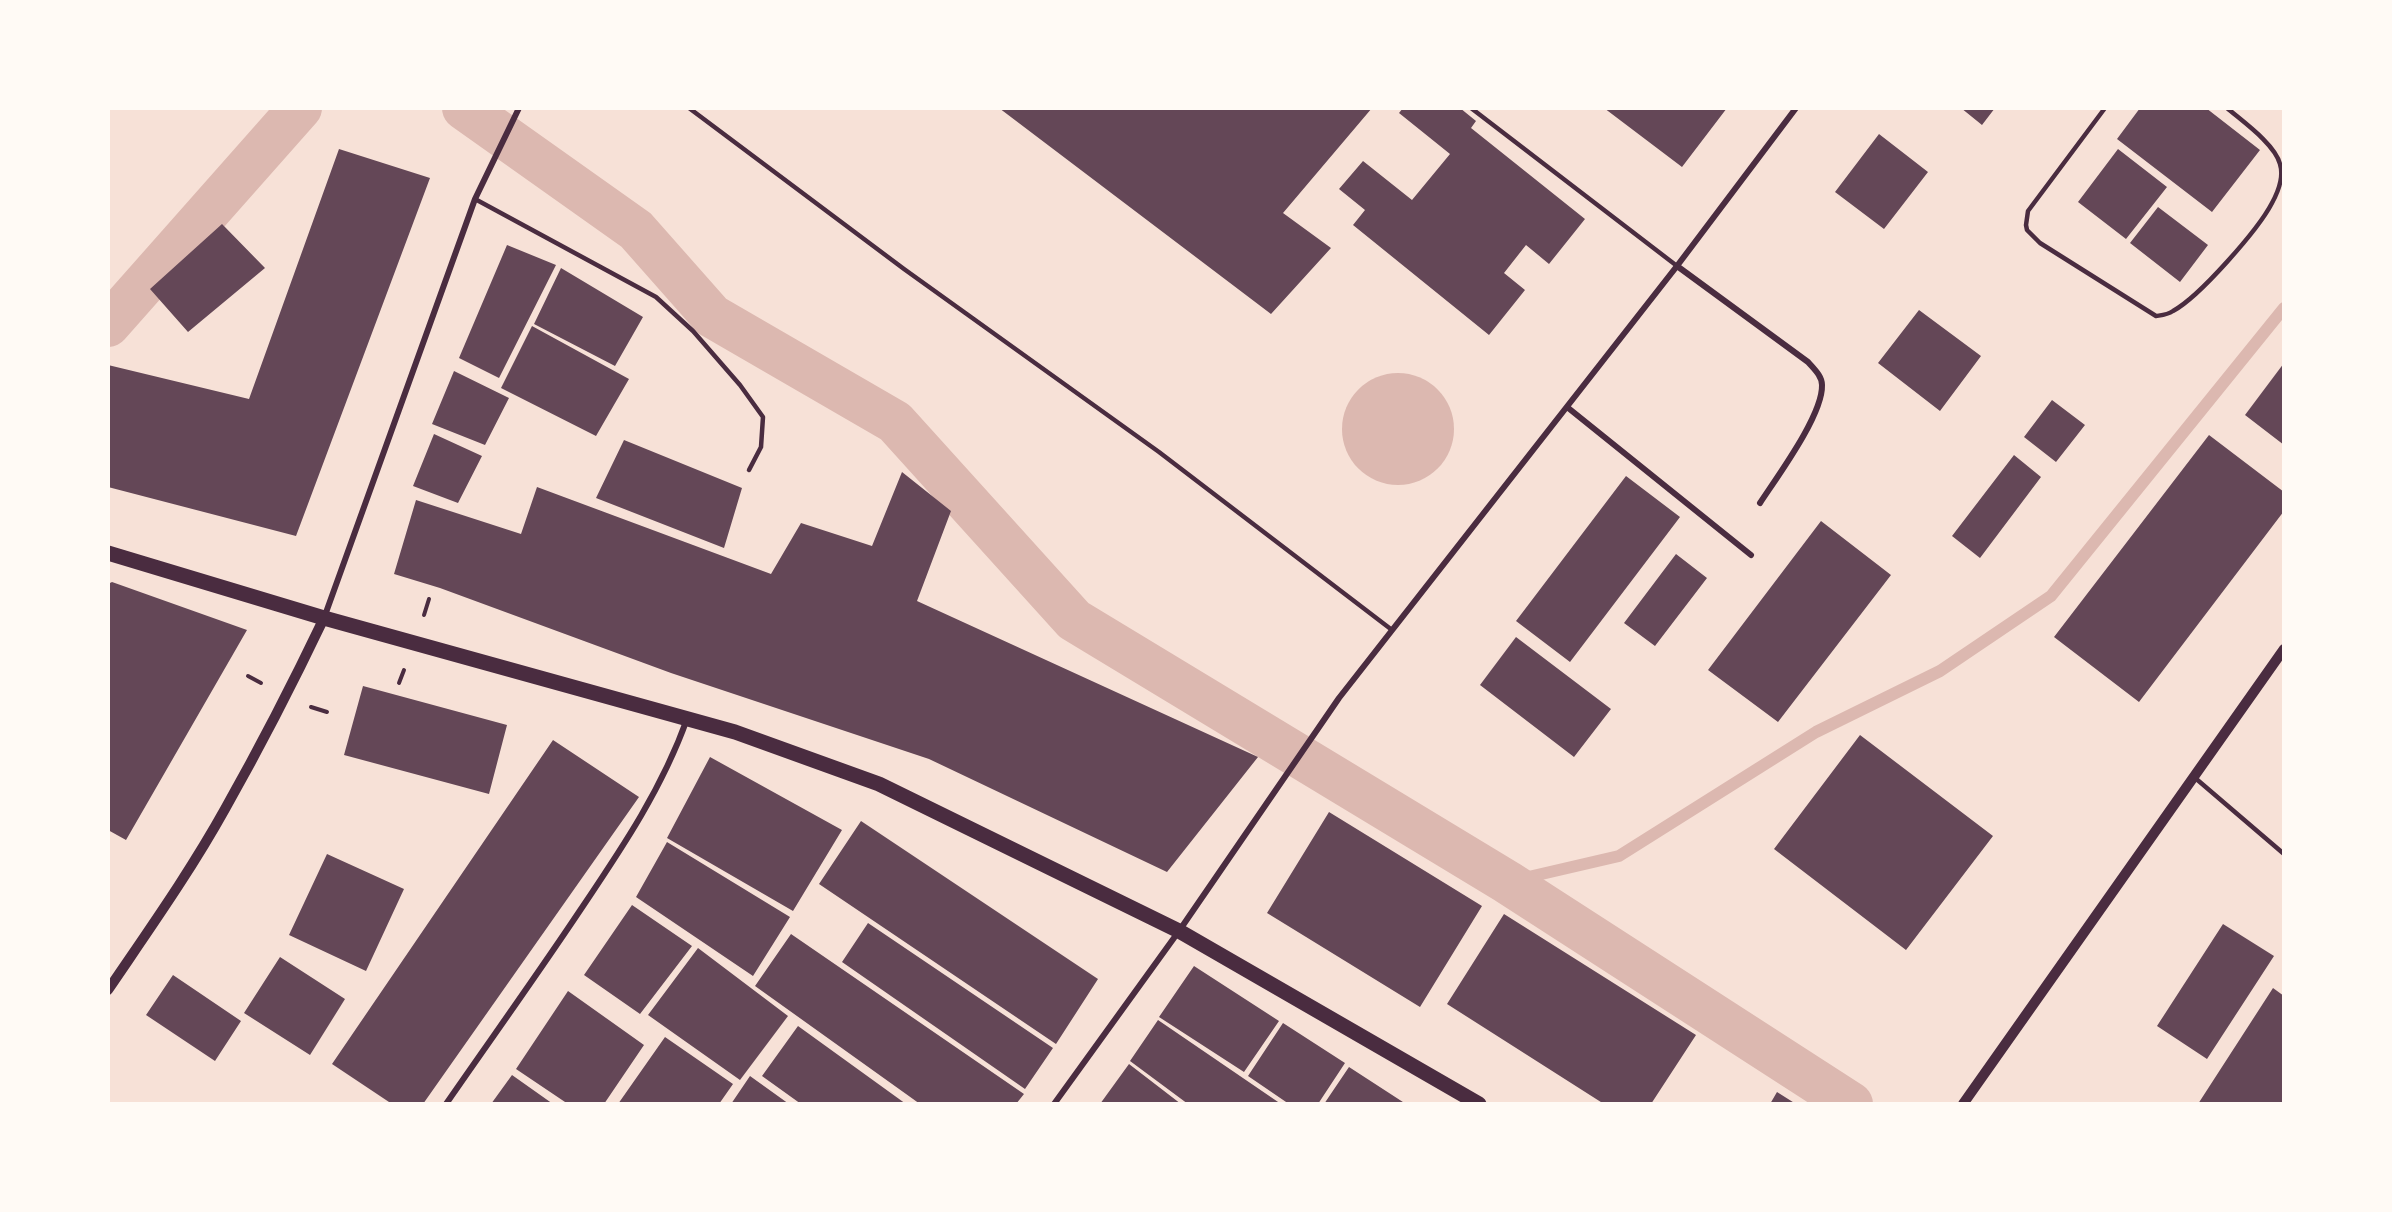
<!DOCTYPE html>
<style>
body{margin:0}
#map{position:relative;width:2392px;height:1212px;overflow:hidden;background:#f7e1d7;font-family:"Varela Round",sans-serif}
canvas{display:block}
.frame{position:absolute;inset:0;border:110px solid #fffaf5;pointer-events:none}
</style>
<div id="map">
<canvas width="2392" height="1212"></canvas>
<div class="frame"></div>
</div>
<script>
const ctx = document.querySelector('canvas').getContext('2d');
ctx.lineJoin = 'round';
function fillPath(path, color) {
  ctx.fillStyle = color;
  ctx.fill(path, 'evenodd');
}
function strokePath(path, color, width, dash) {
  ctx.strokeStyle = color;
  ctx.lineWidth = width;
  ctx.lineCap = dash ? 'butt' : 'round';
  ctx.setLineDash(dash || []);
  ctx.stroke(path);
}
const water = new Path2D(`
 M1342 429a56 56 0 1 1 112 0a56 56 0 1 1-112 0Z`);
const stream = new Path2D(`
 M 1507,882 L 1619,856 L 1816,732 L 1940,671 L 2051,596 L 2284,308`);
const canal = new Path2D(`
 M 464,108 L 636,230 L 712,316 L 895,422 L 1074,620 L 1507,882 L 1851,1104
 M 108,325 L 300,108`);
const building = new Path2D(`
 M 999,108 L 1372,108 L 1283,213 L 1331,248 L 1271,314 Z
 M 1403,108 L 1460,108 L 1476,121 L 1471,128 L 1585,219 L 1549,264 L 1526,245 L 1504,273 L 1525,290 L 1489,335 L 1353,225 L 1365,210 L 1339,189 L 1363,161 L 1412,200 L 1450,154 L 1399,113 Z
 M 1604,108 L 1727,108 L 1682,167 Z
 M 1961,108 L 1995,108 L 1982,125 Z
 M 2140,108 L 2206,108 L 2260,150 L 2212,212 L 2117,139 Z
 M 1879,134 L 1928,172 L 1884,229 L 1835,192 Z
 M 339,149 L 430,178 L 296,536 L 108,487 L 108,365 L 249,399 Z
 M 2118,149 L 2167,187 L 2126,239 L 2078,202 Z
 M 2158,207 L 2208,245 L 2180,282 L 2130,243 Z
 M 222,224 L 265,268 L 188,332 L 150,289 Z
 M 507,245 L 556,265 L 499,378 L 459,358 Z
 M 561,268 L 643,317 L 615,366 L 534,324 Z
 M 1919,310 L 1981,356 L 1940,411 L 1878,363 Z
 M 532,326 L 629,379 L 596,436 L 501,388 Z
 M 2284,363 L 2284,445 L 2245,415 Z
 M 454,371 L 509,398 L 485,445 L 432,424 Z
 M 2052,400 L 2085,425 L 2056,462 L 2024,437 Z
 M 434,434 L 482,456 L 458,503 L 413,486 Z
 M 2209,435 L 2284,492 L 2284,511 L 2139,702 L 2054,637 Z
 M 624,440 L 742,488 L 724,548 L 596,498 Z
 M 2014,455 L 2041,477 L 1980,558 L 1952,536 Z
 M 902,472 L 951,511 L 917,601 L 1258,757 L 1167,872 L 929,759 L 671,673 L 440,588 L 394,574 L 416,500 L 521,534 L 537,487 L 771,574 L 801,523 L 872,546 Z
 M 1626,476 L 1680,517 L 1570,662 L 1516,621 Z
 M 1821,521 L 1891,575 L 1778,722 L 1708,670 Z
 M 1676,554 L 1707,578 L 1655,646 L 1624,623 Z
 M 112,582 L 247,630 L 126,840 L 108,830 L 108,584 Z
 M 1516,637 L 1611,709 L 1574,757 L 1480,685 Z
 M 363,686 L 507,725 L 489,794 L 344,755 Z
 M 1860,735 L 1993,836 L 1906,950 L 1774,849 Z
 M 553,740 L 639,797 L 423,1104 L 392,1104 L 332,1064 Z
 M 710,757 L 842,830 L 793,911 L 667,838 Z
 M 1329,812 L 1482,906 L 1420,1007 L 1267,913 Z
 M 861,821 L 1098,979 L 1056,1044 L 819,884 Z
 M 667,842 L 790,917 L 753,976 L 636,897 Z
 M 327,854 L 404,889 L 366,971 L 289,935 Z
 M 632,905 L 692,946 L 640,1014 L 584,975 Z
 M 1504,914 L 1696,1035 L 1651,1104 L 1604,1104 L 1447,1004 Z
 M 868,923 L 1053,1048 L 1025,1089 L 842,962 Z
 M 2223,924 L 2274,956 L 2207,1059 L 2157,1026 Z
 M 791,934 L 1024,1094 L 1016,1104 L 920,1104 L 755,986 Z
 M 698,948 L 788,1016 L 740,1080 L 648,1015 Z
 M 280,957 L 345,999 L 310,1055 L 244,1013 Z
 M 1194,966 L 1279,1021 L 1244,1072 L 1159,1017 Z
 M 173,975 L 241,1021 L 215,1061 L 146,1015 Z
 M 2273,988 L 2284,996 L 2284,1104 L 2198,1104 Z
 M 568,991 L 644,1045 L 604,1104 L 568,1104 L 516,1069 Z
 M 1158,1020 L 1281,1104 L 1188,1104 L 1130,1061 Z
 M 1283,1023 L 1345,1063 L 1318,1104 L 1289,1104 L 1248,1076 Z
 M 798,1026 L 906,1104 L 801,1104 L 762,1076 Z
 M 665,1037 L 733,1084 L 719,1104 L 618,1104 Z
 M 1129,1064 L 1181,1104 L 1100,1104 Z
 M 1349,1067 L 1406,1104 L 1324,1104 Z
 M 512,1075 L 553,1104 L 491,1104 Z
 M 750,1076 L 789,1104 L 731,1104 Z
 M 1777,1092 L 1796,1104 L 1770,1104 Z`);
const path = new Path2D(`
 M 424,615 L 429,599
 M 248,676 L 261,683
 M 399,683 L 404,670
 M 311,707 L 327,712`);
const service = new Path2D(`
 M 689,108 L 904,269 L 1159,452 L 1392,630
 M 1471,108 L 1677,266
 M 2105,108 L 2028,211 L 2026,225 L 2027,230 L 2040,243 L 2156,316 C 2163,315 2167,315 2173,311 C 2199,297 2258,230 2272,203 C 2278,192 2284,177 2280,164 C 2275,144 2242,121 2227,108
 M 475,199 L 656,297 L 693,331 L 740,385 L 763,417 L 761,447 L 749,470
 M 2194,777 L 2284,854`);
const minor = new Path2D(`
 M 1677,266 L 1808,362 C 1814,369 1822,376 1822,385 C 1823,415 1777,477 1760,503
 M 1567,407 L 1751,555
 M 324,618 L 475,199 L 519,108
 M 446,1104 C 491,1039 537,975 581,909 C 622,848 662,789 687,719
 M 1054,1104 L 1179,931 L 1339,698 L 1677,266 L 1796,108`);
const tertiary = new Path2D(`
 M 108,990 C 148,931 190,872 225,809 C 260,747 293,683 324,618
 M 1963,1104 L 2284,649`);
const primary = new Path2D(`
 M 108,553 L 324,618 L 735,732 L 879,784 L 1179,931 L 1479,1104`);
fillPath(water, '#dcb8b0');
strokePath(stream, '#dcb8b0', 12);
strokePath(canal, '#dcb8b0', 44);
fillPath(building, '#644757');
strokePath(path, '#4a2c40', 4);
strokePath(service, '#4a2c40', 4.5);
strokePath(minor, '#4a2c40', 6);
strokePath(tertiary, '#4a2c40', 10);
strokePath(primary, '#4a2c40', 15);
</script>
